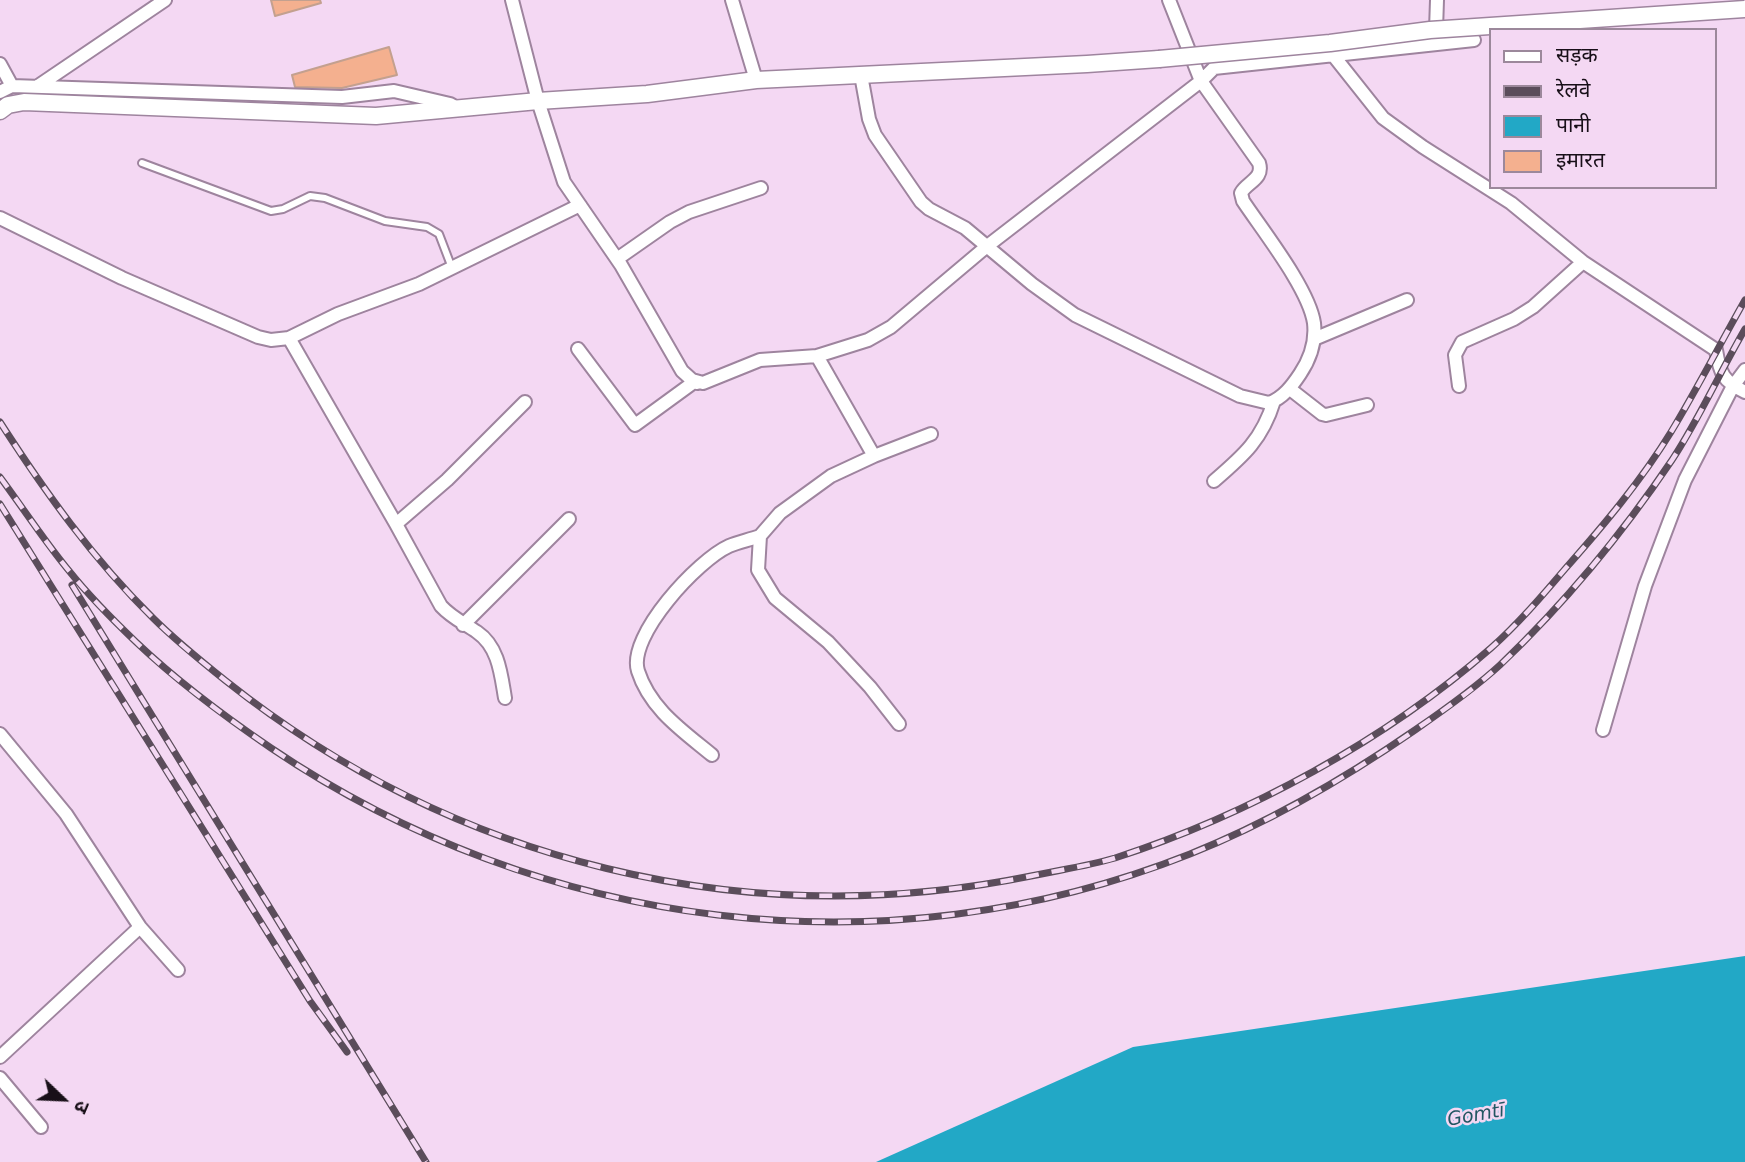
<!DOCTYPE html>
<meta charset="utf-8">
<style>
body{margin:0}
#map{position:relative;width:1745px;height:1162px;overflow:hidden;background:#f4d8f3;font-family:"DejaVu Sans","Noto Sans Devanagari",sans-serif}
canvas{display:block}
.legend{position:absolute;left:1489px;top:28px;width:228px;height:161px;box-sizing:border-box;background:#f4d8f3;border:2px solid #9c889b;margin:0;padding:9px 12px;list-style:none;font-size:21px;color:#180f18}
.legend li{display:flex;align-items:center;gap:14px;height:35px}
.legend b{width:35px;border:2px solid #9c889b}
.north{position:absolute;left:28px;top:1064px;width:70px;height:70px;-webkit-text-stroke:5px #f4d8f3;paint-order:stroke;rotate:113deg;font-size:19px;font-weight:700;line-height:28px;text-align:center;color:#180f18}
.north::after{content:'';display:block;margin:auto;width:24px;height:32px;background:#180f18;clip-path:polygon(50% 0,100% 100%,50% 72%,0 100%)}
</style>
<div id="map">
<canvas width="1745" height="1162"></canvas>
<ul class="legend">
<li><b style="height:9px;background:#fff"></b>सड़क</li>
<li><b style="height:9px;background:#5b4d5b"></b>रेलवे</li>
<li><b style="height:19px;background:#22a8c6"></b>पानी</li>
<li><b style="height:19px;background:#f4b08f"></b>इमारत</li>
</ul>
<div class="north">उ</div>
</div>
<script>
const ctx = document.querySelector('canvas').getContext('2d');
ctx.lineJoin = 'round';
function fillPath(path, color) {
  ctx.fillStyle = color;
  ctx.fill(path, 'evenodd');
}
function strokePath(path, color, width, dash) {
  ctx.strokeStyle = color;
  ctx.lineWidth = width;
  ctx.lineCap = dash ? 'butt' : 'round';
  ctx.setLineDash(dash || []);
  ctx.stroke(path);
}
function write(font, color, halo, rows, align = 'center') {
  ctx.font = font + ' "DejaVu Sans",sans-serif';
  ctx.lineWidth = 5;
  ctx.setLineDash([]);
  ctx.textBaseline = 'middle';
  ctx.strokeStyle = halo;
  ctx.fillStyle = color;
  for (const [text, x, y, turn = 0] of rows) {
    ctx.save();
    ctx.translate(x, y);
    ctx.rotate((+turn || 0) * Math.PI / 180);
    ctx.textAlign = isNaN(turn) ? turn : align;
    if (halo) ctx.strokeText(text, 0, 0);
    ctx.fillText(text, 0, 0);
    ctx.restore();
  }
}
const water = new Path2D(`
 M 1745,956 L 1745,1162 L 876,1162 L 1133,1047 Z`);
const building = new Path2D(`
 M 271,0 L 320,0 L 321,3 L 275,16 Z
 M 389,47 L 397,75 L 342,88 L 295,87 L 292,75 Z`);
const service = new Path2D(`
 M 142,163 L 271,211 L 283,209 L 310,196 L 325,198 L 385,221 L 427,227 L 439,234 L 452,268`);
const minor = new Path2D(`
 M 512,0 L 538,101 L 564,182 L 621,265 L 682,371 L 692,380 L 703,383 L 760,360 L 817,356 L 868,340 L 891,327 L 986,247 L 1201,81 L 1214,68 L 1474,40
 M 732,0 L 756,80
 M 1436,30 L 1437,0
 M 1333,55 L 1383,118 L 1423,147 L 1511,203 L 1583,262 L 1716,350 C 1720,374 1723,381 1745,392
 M 0,64 L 12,86
 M 861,75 L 869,119 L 875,135 L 921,202 L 929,209 L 965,228 L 1032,284 L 1075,315 L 1240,396 L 1269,403 C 1283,398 1292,386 1300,374 C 1310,359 1316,341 1314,323 C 1309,289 1263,231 1243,201 L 1241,193 C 1247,182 1264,179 1259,163 L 1201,81 L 1169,0
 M 38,86 L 165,0
 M 0,92 L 12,86 L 342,97 L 394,91 L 450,104 L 457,108
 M 0,218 L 122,278 L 258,337 L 271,340 L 289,338 L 338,314 L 419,284 L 580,205
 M 617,259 L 670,222 L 689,212 L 761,188
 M 289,338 L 396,524 L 441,606 C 452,618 464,623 477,632 C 499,647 501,675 505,698
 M 1314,339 L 1407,300
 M 578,349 L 635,425 L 694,382 L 697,383
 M 817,356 L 874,456
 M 1459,386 L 1455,355 L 1462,342 L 1514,319 L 1533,307 L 1583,262
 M 1290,389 L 1322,414 L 1326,415 L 1367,405
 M 1214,481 C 1243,456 1262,440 1274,401
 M 396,524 L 447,480 L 525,402
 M 463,625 L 569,519
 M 899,724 L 870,687 L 828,642 L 775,598 L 758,570 L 760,536 L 780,513 L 831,476 L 874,456 L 931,434
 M 1603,730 L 1645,586 L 1685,480 L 1733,386 L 1745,370
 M 0,734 L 66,814 L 140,927 L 178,970
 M 712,755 C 683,731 650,709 638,671 C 627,636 698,560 729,546 C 738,542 749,540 760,536
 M 0,1057 L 140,927
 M 0,1078 L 41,1127`);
const tertiary = new Path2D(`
 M 0,111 L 8,105 L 24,102 L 376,116 L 538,101 L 647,94 L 756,80 L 1087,64 L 1159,59`);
const rail = new Path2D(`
 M 0,422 C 45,492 93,559 153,618 C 176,641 201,661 226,681 C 455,863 744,934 1031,876 C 1059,870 1088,866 1115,858 C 1248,815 1386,740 1491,648 C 1518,624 1542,596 1565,569 C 1603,526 1641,481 1671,432 C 1697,389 1720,344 1745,300
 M 0,477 C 23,508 45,542 70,572 C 90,597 113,620 136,642 C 177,681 224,716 271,748 C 542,931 885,975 1190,854 C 1270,822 1344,779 1415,730 C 1444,710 1474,689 1500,665 C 1564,604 1622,534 1672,460 C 1699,419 1720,372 1745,329
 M 0,504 L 310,1001 L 347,1052
 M 72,585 L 426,1162`);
const tertiaryBridge = new Path2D(`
 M 1159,59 L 1330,43 L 1430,30 L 1745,9`);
const waterNames = [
 ["Gomtī",1476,1116,-10]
];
fillPath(water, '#22a8c6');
fillPath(building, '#f4b08f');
strokePath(building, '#c3a08f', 2);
strokePath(service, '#9e849e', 10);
strokePath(minor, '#9e849e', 16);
strokePath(tertiary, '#9e849e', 19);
strokePath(service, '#fff', 6);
strokePath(minor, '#fff', 12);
strokePath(tertiary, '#fff', 16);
strokePath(rail, '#5b4d5b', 7);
strokePath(rail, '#f4d8f3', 4.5, [13]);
strokePath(tertiaryBridge, '#9e849e', 19, []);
strokePath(tertiaryBridge, '#fff', 16);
write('italic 19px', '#225562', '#f4d8f3', waterNames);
</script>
